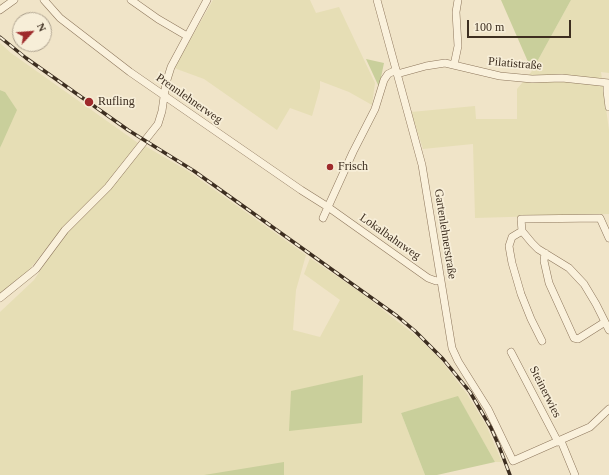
<!DOCTYPE html>
<html>
<head>
<meta charset="utf-8">
<style>
	body { margin:0 }
	#map { position:relative; width:609px; height:475px; overflow:hidden; background:#f0e4c8; font-family:Georgia,serif }
	canvas { display:block }
	.north { position:absolute; left:12px; top:12px; width:40px; height:40px; box-sizing:border-box; background:#f7eed8; border:1px solid #ada18e; border-radius:50%; rotate:64deg; font-size:11px; font-weight:700; line-height:16px; text-align:center; color:#3d2e20 }
	.north::after { content:''; display:block; margin:auto; width:14px; height:18px; background:#9e2a2b; clip-path:polygon(50% 0,100% 100%,50% 72%,0 100%) }
	.scale { position:absolute; left:467px; top:20px; width:104px; height:18px; box-sizing:border-box; border:2px solid #3d2e20; border-top:0; padding-left:5px; font-size:12px; line-height:14px; white-space:nowrap; color:#3d2e20; -webkit-text-stroke:3px #f7eed8; paint-order:stroke }
</style>
</head>
<body>
<div id="map">
<canvas width="609" height="475"></canvas>
<div class="north">N</div>
<div class="scale">100 m</div>
</div>
<script>
const c = document.querySelector('canvas').getContext('2d');
c.lineJoin = 'round';
function fillPath(path, color) { c.fillStyle = color; c.fill(path, 'evenodd'); }
const toPath = rows => new Path2D(rows.map(r => 'M' + r).join(''));
function trace(path, color, width, dash) { c.strokeStyle = color; c.lineWidth = width; c.lineCap = dash ? 'butt' : 'round'; c.setLineDash(dash || []); c.stroke(path); }
function label(font, color, halo, rows, align = 'center') {
  c.font = font + ' Georgia,serif'; c.lineWidth = 3.5; c.setLineDash([]); c.textBaseline = 'middle'; c.strokeStyle = halo; c.fillStyle = color; for (const [text, x, y, turn = 0] of rows) {
    c.save(); c.translate(x, y); c.rotate((+turn || 0) * Math.PI / 180); c.textAlign = isNaN(turn) ? turn : align; if (halo) c.strokeText(text, 0, 0); c.fillText(text, 0, 0); c.restore();
  }
}
fillPath(toPath([
	[213,0,310,0,316,13,339,7,375,83,372,105,349,92,320,81,320,88,312,116,290,108,277,130,204,79,174,68],
	[571,0,609,0,609,73,601,72,609,130,609,214,475,218,473,144,423,149,411,112,475,106,476,119,517,119,517,89,532,71],
	[0,43,11,53,138,143,98,194,58,234,24,276,0,293,0,148,1,146,5,92,0,90],
	[145,146,188,171,306,255,296,290,293,330,320,337,340,300,304,274,310,258,364,295,416,336,440,359,467,394,486,425,502,462,495,462,458,397,401,413,425,475,0,475,0,312,34,280,66,232,113,186]
]), '#e6deb5');
fillPath(toPath([
	[501,0,571,0,532,71],
	[366,59,384,63,379,87],
	[0,90,5,92,17,110,0,148],
	[363,375,362,423,289,431,291,391],
	[458,396,495,462,437,475,425,475,401,413],
	[284,462,284,475,204,475]
]), '#c9cf9b');
const minor = toPath([
	[44,0,60,18,130,72,301,190,328,207,428,278,436,281,440,280],
	[131,0,158,19,187,36],
	[377,0,422,165,452,348,458,361,488,409,513,461,590,427,609,409],
	[0,10,14,0],
	[454,65,458,46,456,12,458,0],
	[397,74,426,66,445,63,500,76,532,79,562,78,609,83],
	[607,83,607,91,609,107],
	[323,218,353,152,375,109,384,80,388,74,396,70],
	[522,231,512,237,509,246,510,252,512,263,521,294,531,319,542,341],
	[609,238,600,218,521,219,522,231,532,243,538,249,569,268,584,284,596,304,609,330],
	[545,253,544,261,549,283,574,338,578,339,605,322],
	[0,298,36,269,65,230,108,187,158,124,162,111,166,83,171,67,207,0],
	[511,352,558,442],
	[561,441,575,475]
]);
trace(minor, '#8d765c', 8);
trace(minor, '#faf1dc', 7);
const rail = toPath([
	[0,37,26,58,128,130,194,171,397,316,415,331,443,359,470,392,491,428,499,446,510,475]
]);
trace(rail, '#3d2e20', 3.5);
trace(rail, '#f7eed8', 2, [6]);
for (const [x, y, r, color] of [
	[89,102,5,"#9e2a2b"],
	[330,167,4,"#9e2a2b"]
]) { const dot = new Path2D(); dot.arc(x, y, r, 0, 2 * Math.PI); c.fillStyle = color; c.fill(dot); trace(dot, '#f7eed8', 1.5); }
label('12px', '#3d2e20', '#f7eed8', [
	["Pilatistraße",515,64,5],
	["Prennlehnerweg",189,99,35],
	["Gartenlehnerstraße",445,234,81],
	["Lokalbahnweg",390,237,35],
	["Steinerwies",545,392,63]
]);
label('12px', '#3d2e20', '#f7eed8', [
	["Rufling",98,102],
	["Frisch",338,167]
], 'left');
</script>
</body>
</html>
